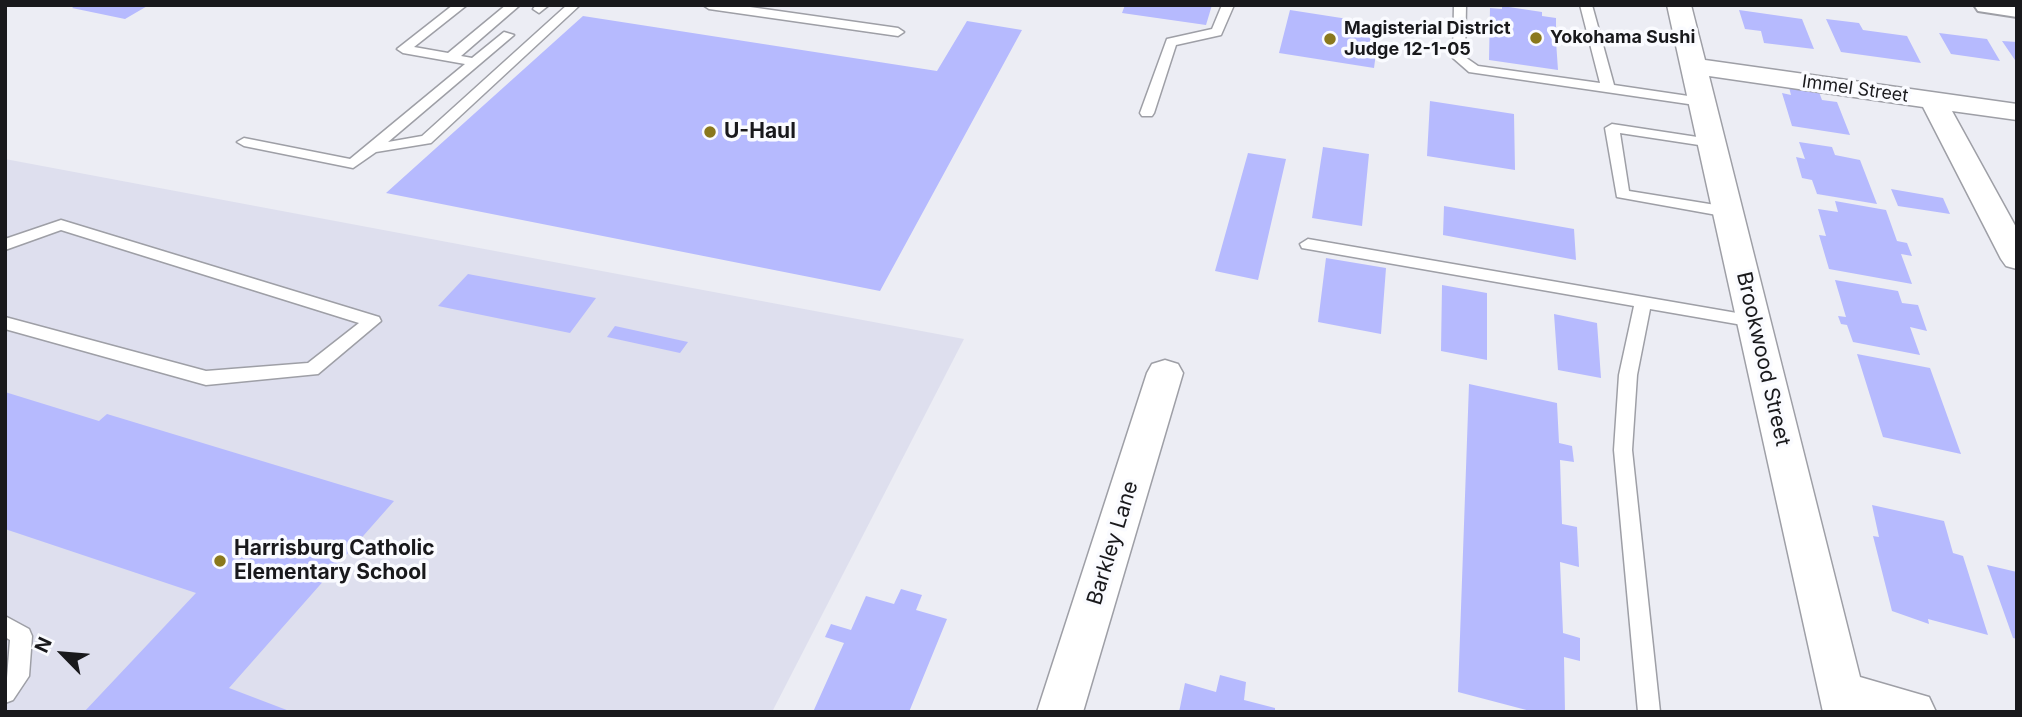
<!DOCTYPE html>
<html>
<head>
<meta charset="utf-8">
<style>
	body { margin:0 }
	#map { position:relative; width:2022px; height:717px; overflow:hidden; background:#ecedf4; font-family:Inter,sans-serif }
	canvas { display:block }
	.frame { position:absolute; inset:0; border:7px solid #19191c; pointer-events:none }
	.north { position:absolute; left:28px; top:619px; width:70px; height:70px; -webkit-text-stroke:5px #fafbff; paint-order:stroke; rotate:295deg; font-size:19px; font-weight:700; line-height:28px; text-align:center; color:#19191c }
	.north::after { content:''; display:block; margin:auto; width:24px; height:32px; background:#19191c; clip-path:polygon(50% 0,100% 100%,50% 72%,0 100%) }
</style>
</head>
<body>
<div id="map">
<canvas width="2022" height="717"></canvas>
<div class="frame"></div>
<div class="north">N</div>
</div>
<script>
const c = document.querySelector('canvas').getContext('2d');
c.lineJoin = 'round';
function fillPath(path, color) { c.fillStyle = color; c.fill(path, 'evenodd'); }
const toPath = rows => new Path2D(rows.map(r => 'M' + r).join(''));
function trace(path, color, width, dash) { c.strokeStyle = color; c.lineWidth = width; c.lineCap = dash ? 'butt' : 'round'; c.setLineDash(dash || []); c.stroke(path); }
function label(font, color, halo, rows, align = 'center') {
  c.font = font + ' Inter,sans-serif'; c.lineWidth = 7; c.setLineDash([]); c.textBaseline = 'middle'; c.strokeStyle = halo; c.fillStyle = color; for (const [text, x, y, turn = 0] of rows) {
    c.save(); c.translate(x, y); c.rotate((+turn || 0) * Math.PI / 180); c.textAlign = isNaN(turn) ? turn : align; if (halo) c.strokeText(text, 0, 0); c.fillText(text, 0, 0); c.restore();
  }
}
fillPath(toPath([
	[5,159,964,339,772,712,5,712]
]), '#dedfee');
fillPath(toPath([
	[76,5,149,5,125,19,72,8],
	[1125,5,1212,5,1206,25,1122,13],
	[1502,6,1542,12,1542,16,1556,18,1556,32,1582,36,1583,45,1556,41,1558,70,1489,60,1490,8,1502,9],
	[1290,10,1380,24,1374,68,1279,53],
	[1739,10,1802,19,1814,49,1764,43,1761,31,1745,29],
	[583,16,937,71,967,21,1022,30,880,291,386,193],
	[1826,19,1859,23,1863,30,1907,36,1921,63,1841,52],
	[1939,33,1987,39,2000,61,1951,54],
	[2002,41,2017,42,2017,63],
	[1789,87,1819,92,1822,100,1837,102,1850,135,1792,126,1782,93,1791,95],
	[1430,101,1514,114,1515,170,1427,156],
	[1799,142,1832,147,1835,155,1860,160,1877,204,1817,194,1812,180,1802,178,1796,157,1805,159],
	[1323,147,1369,154,1362,226,1312,218],
	[1248,153,1286,159,1258,280,1215,271],
	[1891,189,1943,198,1950,214,1898,206],
	[1835,201,1886,210,1897,241,1907,243,1912,256,1901,254,1912,284,1829,269,1819,235,1826,236,1818,209,1838,212],
	[1444,206,1574,229,1576,260,1443,235],
	[1326,258,1386,268,1381,334,1318,322],
	[468,274,596,298,570,333,438,306],
	[1835,280,1898,291,1902,303,1918,305,1927,331,1910,327,1920,355,1853,342,1847,325,1841,324,1838,316,1846,317],
	[1442,285,1487,293,1487,360,1441,351],
	[1554,314,1597,323,1601,378,1558,370],
	[615,326,688,342,680,353,607,337],
	[1857,354,1930,368,1961,454,1883,437],
	[1469,384,1557,403,1559,443,1572,446,1574,462,1560,460,1562,524,1577,527,1579,567,1560,562,1563,633,1580,638,1580,661,1564,657,1565,712,1534,712,1458,692],
	[5,392,99,421,107,414,394,501,229,688,292,712,84,712,196,593,5,529],
	[1872,505,1944,521,1953,553,1963,556,1988,635,1928,619,1929,624,1892,611,1873,536,1879,537],
	[1987,565,2017,572,2017,639,2013,638],
	[901,589,922,595,916,610,947,619,909,712,813,712,844,643,825,637,831,624,851,630,866,596,894,604],
	[1220,675,1246,682,1244,700,1275,708,1275,712,1179,712,1185,683,1216,692]
]), '#b6bafe');
const lane = toPath([
	[453,5,467,5,414,47,448,53,506,5,520,5,461,56,472,58,504,32,514,35,388,142,422,136,567,5,580,5,431,143,376,152,353,168,244,146,237,142,244,138,350,159,465,64,403,53,397,49,453,5],
	[536,5,549,5,539,13,533,9,536,5],
	[703,5,736,5,898,28,904,32,898,36,709,9,703,5],
	[1222,5,1234,5,1221,35,1176,45,1154,113,1152,116,1142,116,1140,113,1167,39,1212,29,1222,5],
	[1454,5,1466,5,1465,57,1478,66,1600,83,1580,5,1592,5,1614,85,1702,98,1709,102,1702,106,1469,72,1453,58,1454,5],
	[1612,124,1717,140,1719,143,1712,147,1620,133,1629,191,1728,207,1733,209,1736,212,1733,215,1728,217,1617,197,1605,128,1612,124],
	[61,220,379,317,381,321,318,374,206,385,5,329,5,317,206,371,308,363,359,323,61,230,5,250,5,239,61,220],
	[1308,239,1760,317,1762,321,1760,325,1754,327,1650,309,1637,375,1632,450,1660,712,1638,712,1614,450,1619,375,1634,306,1302,248,1300,244,1308,239],
	[5,616,29,629,32,636,29,676,13,700,5,703,10,640,5,637,5,616]
]);
const street = toPath([
	[1667,5,1691,5,1705,60,2017,104,2017,120,1952,111,2017,229,2017,269,2006,266,2001,259,1923,107,1709,76,1860,677,1929,697,1936,712,1823,712,1667,5],
	[1165,360,1178,364,1183,373,1083,712,1037,712,1147,373,1152,364,1165,360]
]);
const secondary = toPath([
	[1974,5,2017,5,2017,17,1978,11,1974,5]
]);
trace(lane, '#9e9fa6', 3);
trace(street, '#9e9fa6', 3);
trace(secondary, '#9e9fa6', 4);
fillPath(lane, '#fff');
fillPath(street, '#fff');
fillPath(secondary, '#fff');
for (const [x, y, r, color] of [
	[1536,38,7,"#8a781d"],
	[1330,39,7,"#8a781d"],
	[710,132,7,"#8a781d"],
	[220,561,7,"#8a781d"]
]) { const dot = new Path2D(); dot.arc(x, y, r, 0, 2 * Math.PI); c.fillStyle = color; c.fill(dot); trace(dot, '#fafbff', 2.5); }
label('bold 18px', '#19191c', '#fafbff', [
	["Magisterial District",1344,29],
	["Judge 12-1-05",1344,50],
	["Yokohama Sushi",1550,38]
], 'left');
label('18px', '#19191c', '#fafbff', [
	["Immel Street",1855,89,8]
]);
label('bold 21px', '#19191c', '#fafbff', [
	["U-Haul",724,132],
	["Harrisburg Catholic",234,549],
	["Elementary School",234,573]
], 'left');
label('21px', '#19191c', '#fafbff', [
	["Brookwood Street",1763,359,77],
	["Barkley Lane",1113,543,-73]
]);
</script>
</body>
</html>
